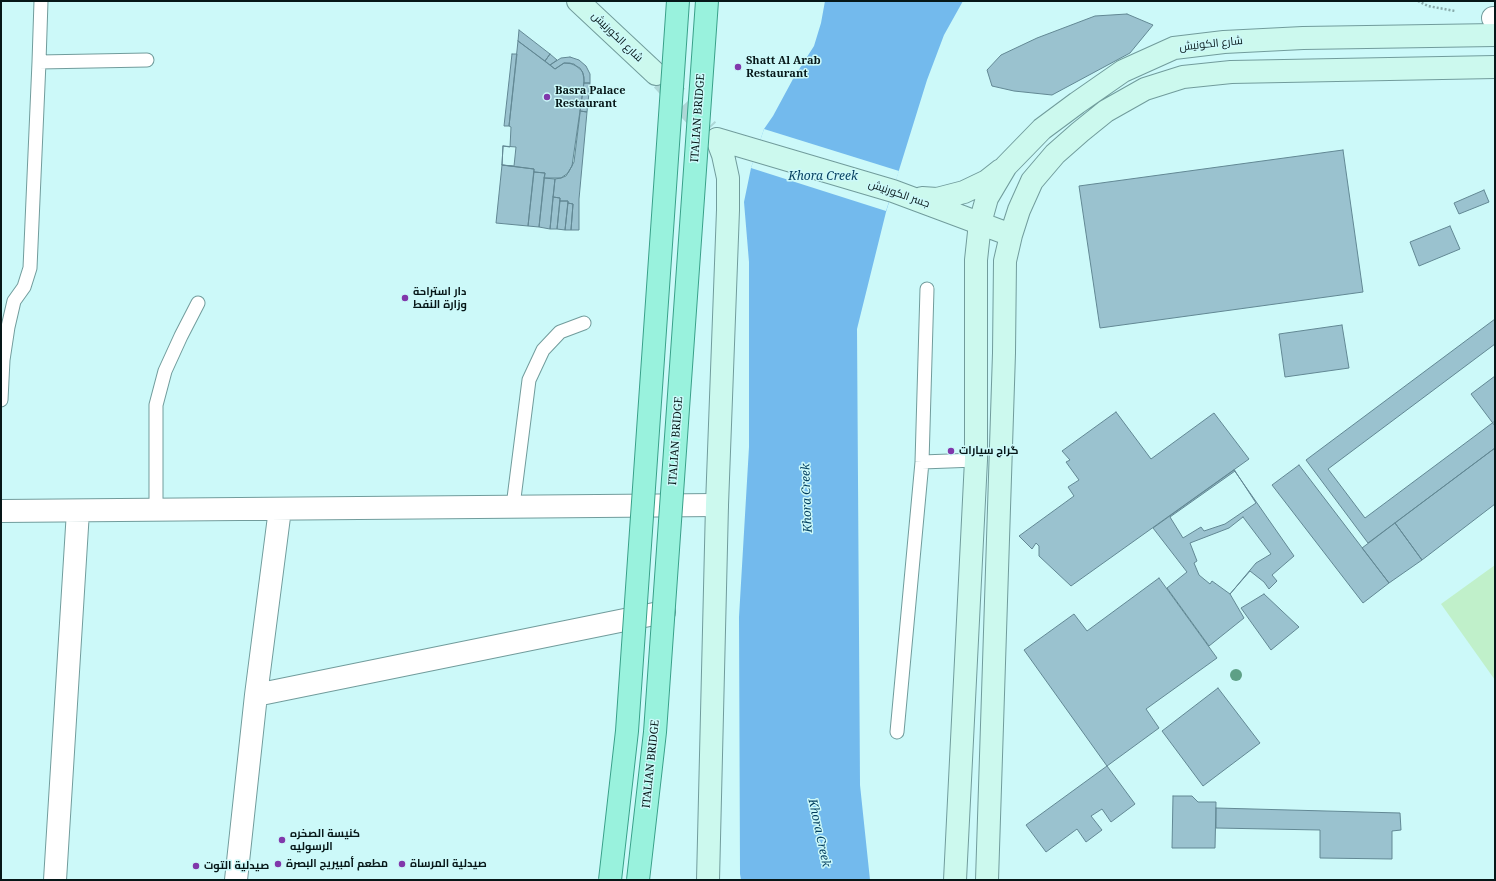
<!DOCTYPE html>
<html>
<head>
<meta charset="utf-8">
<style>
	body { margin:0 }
	#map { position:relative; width:1496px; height:881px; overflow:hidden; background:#ccf9f9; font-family:"Noto Serif",serif }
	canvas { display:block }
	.frame { position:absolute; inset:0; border:2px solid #061718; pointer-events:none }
</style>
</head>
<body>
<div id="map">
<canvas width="1496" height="881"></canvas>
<div class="frame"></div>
</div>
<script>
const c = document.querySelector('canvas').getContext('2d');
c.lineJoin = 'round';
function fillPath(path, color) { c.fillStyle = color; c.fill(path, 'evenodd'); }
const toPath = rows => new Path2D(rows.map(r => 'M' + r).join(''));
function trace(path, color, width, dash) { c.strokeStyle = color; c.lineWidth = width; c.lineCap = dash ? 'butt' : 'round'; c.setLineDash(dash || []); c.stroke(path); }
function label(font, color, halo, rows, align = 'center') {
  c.font = font + ' "Noto Serif",Cairo,serif'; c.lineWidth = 3; c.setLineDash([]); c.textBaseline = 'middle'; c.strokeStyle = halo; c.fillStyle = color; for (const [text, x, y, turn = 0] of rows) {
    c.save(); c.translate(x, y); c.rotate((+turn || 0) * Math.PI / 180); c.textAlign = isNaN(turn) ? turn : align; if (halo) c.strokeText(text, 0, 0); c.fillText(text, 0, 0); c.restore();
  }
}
fillPath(toPath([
	[1495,565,1495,680,1441,604]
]), '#c0f0ca');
fillPath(toPath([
	[825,1,963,1,944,35,927,80,886,212,857,329,860,785,870,880,741,880,740,874,739,617,749,447,749,262,744,202,751,168,764,129,773,116,793,79,814,46,821,23]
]), '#73baed');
fillPath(toPath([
	[764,129,899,171,886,211,751,168]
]), '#ccf9f9');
const building = toPath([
	[1127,14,1153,25,1130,53,1052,95,1014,91,992,86,987,70,1001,55,1037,38,1095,16,1127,14],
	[519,30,550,54,545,61,518,41,519,30],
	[518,41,555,69,564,63,570,63,580,68,583,73,584,81,574,162,568,173,561,178,544,178,545,173,534,172,534,169,502,165,503,146,510,147,511,127,509,126,518,41],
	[512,54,517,54,509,126,504,126,512,54],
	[550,54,557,60,550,65,545,61,550,54],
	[570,57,579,60,586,66,590,74,590,83,584,83,584,77,582,71,574,64,564,63,555,69,550,65,561,58,570,57],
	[584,83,590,83,587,112,580,111,584,83],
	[580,111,587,112,579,199,579,230,571,230,573,204,568,203,568,201,560,201,560,198,553,197,555,179,561,178,566,176,572,166,580,111],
	[503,146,516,147,514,166,502,165,503,146],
	[1343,150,1363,292,1100,328,1079,186,1343,150],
	[502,165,534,169,528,226,496,223,502,165],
	[534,172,545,173,539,227,528,226,534,172],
	[544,178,555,179,550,229,539,227,544,178],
	[1484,190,1489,202,1459,214,1454,203,1484,190],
	[553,197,560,198,557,229,550,229,553,197],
	[560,201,568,201,565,230,557,229,560,201],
	[568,203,573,204,571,230,565,230,568,203],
	[1450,226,1460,249,1419,266,1410,242,1450,226],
	[1495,319,1495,448,1368,543,1306,460,1495,319],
	[1342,325,1349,368,1285,377,1279,334,1342,325],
	[1495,344,1495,421,1365,518,1328,469,1495,344],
	[1495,376,1495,426,1471,394,1495,376],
	[1116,412,1151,459,1214,413,1249,459,1071,586,1039,556,1039,546,1036,543,1032,549,1019,536,1074,496,1068,487,1079,480,1066,462,1070,460,1062,451,1116,412],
	[1495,448,1495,504,1422,560,1395,523,1495,448],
	[1299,465,1389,583,1363,603,1272,485,1299,465],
	[1234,470,1294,556,1272,575,1277,581,1269,589,1264,582,1250,571,1230,594,1244,618,1209,646,1167,588,1187,572,1153,528,1234,470],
	[1235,471,1256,503,1225,524,1204,531,1201,527,1183,538,1170,517,1235,471],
	[1243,517,1271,554,1256,563,1230,594,1212,581,1210,584,1199,575,1194,563,1197,561,1190,543,1229,528,1243,517],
	[1395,523,1422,560,1389,583,1362,548,1395,523],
	[1159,578,1217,658,1146,709,1159,728,1107,766,1024,650,1074,614,1087,631,1159,578],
	[1264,594,1299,627,1271,650,1241,608,1264,594],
	[1218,688,1260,743,1203,786,1162,731,1218,688],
	[1107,766,1135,804,1111,822,1102,809,1091,816,1102,830,1086,842,1077,829,1046,852,1026,825,1107,766],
	[1173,796,1192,796,1198,802,1216,802,1215,848,1172,848,1173,796],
	[1216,808,1400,813,1401,830,1392,831,1392,859,1320,858,1320,830,1216,828,1216,808]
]);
fillPath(building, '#9ac2cf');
trace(building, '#628894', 1);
trace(toPath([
	[662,80,708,130]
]), '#aed7d7', 22, [22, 11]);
const lane = toPath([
	[39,62,147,60],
	[1,400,3,360,8,327,14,301,24,287,30,268,39,62,41,1],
	[922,462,976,460],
	[513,506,529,380,543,350,560,332,584,323],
	[156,510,156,405,165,371,181,336,198,303],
	[897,732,922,462,927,289]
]);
const street = toPath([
	[1493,18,1495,18],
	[1,511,717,505],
	[256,695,664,612],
	[55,880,78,511],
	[236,880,256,695,280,509]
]);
const secondary = toPath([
	[578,1,656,74],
	[717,139,893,191,1011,235],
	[922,198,937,199,964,192,987,181,1001,170],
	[708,880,717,505,728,210,728,178,723,155,717,139],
	[955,880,976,460,976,260,980,223,987,198,1006,166,1042,129,1077,103,1123,71,1174,48,1224,42,1303,38,1495,35],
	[987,880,1004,353,1005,261,1011,235,1019,210,1032,181,1055,154,1080,132,1106,111,1145,89,1183,77,1231,72,1495,67]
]);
trace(lane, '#719c9c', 15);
trace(street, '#719c9c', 24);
trace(secondary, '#719c9c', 24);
trace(toPath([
	[1418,1,1428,6,1455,11]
]), '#87aaaa', 2.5, [2, 2]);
trace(lane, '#fff', 13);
trace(street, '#fff', 22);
trace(secondary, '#ccf9ee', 22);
const primaryBridge = toPath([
	[610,880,627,731,678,1],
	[638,880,655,732,707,1]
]);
trace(primaryBridge, '#39a089', 24, []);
trace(primaryBridge, '#99f2dd', 22);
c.fillStyle = '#5ea086';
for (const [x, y] of [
	[1236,675]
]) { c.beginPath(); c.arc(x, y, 6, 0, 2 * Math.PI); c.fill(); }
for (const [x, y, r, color] of [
	[738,67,4,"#8038ab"],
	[547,97,4,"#8038ab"],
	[405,298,4,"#8038ab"],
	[951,451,4,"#8038ab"],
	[282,840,4,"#8038ab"],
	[278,864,4,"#8038ab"],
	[402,864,4,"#8038ab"],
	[196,866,4,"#8038ab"]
]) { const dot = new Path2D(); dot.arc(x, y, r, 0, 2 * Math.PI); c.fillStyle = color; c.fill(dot); trace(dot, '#ccf9f9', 1.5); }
label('11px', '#061718', '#ccf9f9', [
	["شارع الكورنيش",617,37,44],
	["شارع الكونيش",1211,44,-6],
	["ITALIAN BRIDGE",698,118,-86],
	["جسر الكورنيش",899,194,19],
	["ITALIAN BRIDGE",676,441,-86],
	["ITALIAN BRIDGE",651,764,-84]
]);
label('bold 11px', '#061718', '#ccf9f9', [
	["Shatt Al Arab",746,61],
	["Restaurant",746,74],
	["Basra Palace",555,91],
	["Restaurant",555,104],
	["دار استراحة",413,292],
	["وزارة النفط",413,305],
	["گراج سيارات",959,451],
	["كنيسة الصخره",290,834],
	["الرسوليه",290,847],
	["مطعم أمبيريج البصرة",286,864],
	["صيدلية المرساة",410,864],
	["صيدلية التوت",204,866]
], 'left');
label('italic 12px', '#023d5e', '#ccf9f9', [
	["Khora Creek",823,177],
	["Khora Creek",807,498,-92],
	["Khora Creek",819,833,78]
]);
</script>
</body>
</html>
